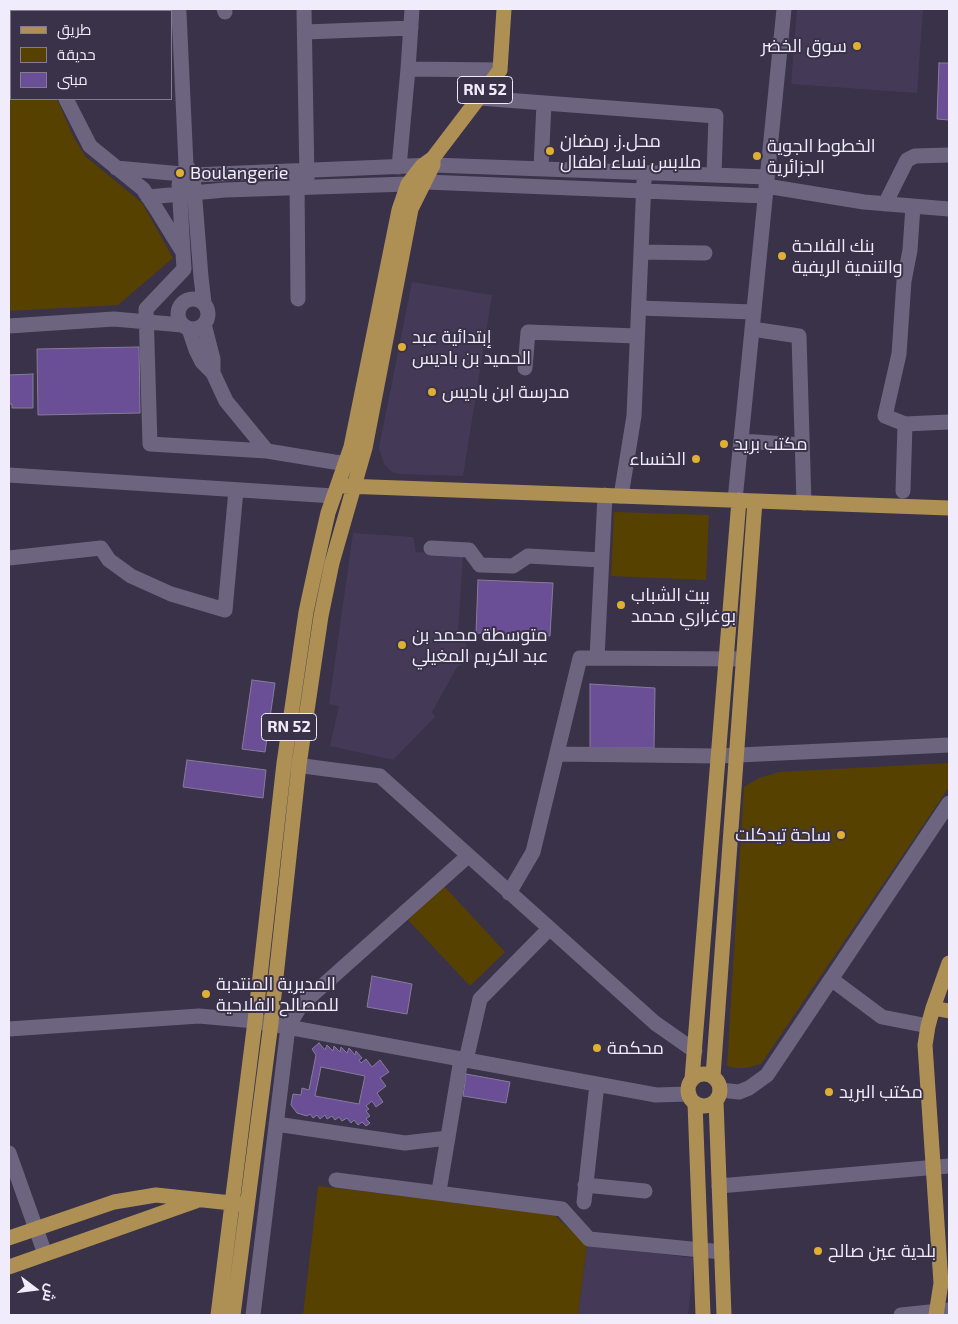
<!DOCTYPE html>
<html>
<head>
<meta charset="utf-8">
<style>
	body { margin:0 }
	#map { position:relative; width:958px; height:1324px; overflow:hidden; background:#393249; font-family:"Exo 2",Cairo,sans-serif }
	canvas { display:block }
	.frame { position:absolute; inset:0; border:10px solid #f1ecfb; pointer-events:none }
	.legend { position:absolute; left:10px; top:10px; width:162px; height:90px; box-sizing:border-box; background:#393249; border:1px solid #837c90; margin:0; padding:6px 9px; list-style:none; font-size:15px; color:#f1ecfb }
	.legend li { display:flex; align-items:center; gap:10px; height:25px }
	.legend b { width:25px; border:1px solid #837c90 }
	.north { position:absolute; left:10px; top:1264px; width:50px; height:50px; -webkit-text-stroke:4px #393249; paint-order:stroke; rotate:105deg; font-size:14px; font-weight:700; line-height:20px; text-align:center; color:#f1ecfb }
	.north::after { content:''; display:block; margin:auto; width:18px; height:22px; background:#f1ecfb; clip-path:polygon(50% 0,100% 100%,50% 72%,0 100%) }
</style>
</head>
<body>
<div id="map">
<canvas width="958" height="1324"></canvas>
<div class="frame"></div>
<ul class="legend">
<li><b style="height:6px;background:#ae9054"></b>طريق</li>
<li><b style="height:14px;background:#574100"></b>حديقة</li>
<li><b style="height:14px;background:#6a4f96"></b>مبنى</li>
</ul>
<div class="north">ش</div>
</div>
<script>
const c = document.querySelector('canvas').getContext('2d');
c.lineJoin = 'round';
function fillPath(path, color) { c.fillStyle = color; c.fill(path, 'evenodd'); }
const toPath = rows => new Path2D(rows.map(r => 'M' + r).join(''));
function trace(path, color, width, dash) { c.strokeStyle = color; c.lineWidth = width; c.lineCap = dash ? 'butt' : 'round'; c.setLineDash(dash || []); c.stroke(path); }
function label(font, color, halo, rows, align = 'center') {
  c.font = font + ' "Exo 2",Cairo,sans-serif'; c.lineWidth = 4; c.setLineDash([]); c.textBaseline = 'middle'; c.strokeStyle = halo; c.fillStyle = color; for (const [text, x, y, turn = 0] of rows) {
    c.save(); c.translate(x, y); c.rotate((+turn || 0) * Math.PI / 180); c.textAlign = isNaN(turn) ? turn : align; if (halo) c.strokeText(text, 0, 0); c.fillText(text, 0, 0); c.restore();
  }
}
fillPath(toPath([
	[797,9,923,9,917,93,791,84],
	[412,282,492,295,463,476,399,474,392,472,384,464,379,448],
	[353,533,413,537,416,552,463,555,458,632,474,658,457,667,432,712,435,717,393,760,330,746,339,706,329,704],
	[587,1245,694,1258,688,1315,578,1315]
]), '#443a57');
fillPath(toPath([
	[9,64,11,66,11,99,55,99,58,101,73,136,85,156,142,203,173,258,118,305,9,311],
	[614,512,709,515,706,580,611,576],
	[948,763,949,787,761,1064,746,1068,735,1068,727,1066,744,787,759,778,779,772],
	[444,886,505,952,470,986,408,920],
	[318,1186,553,1214,587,1245,578,1315,303,1315]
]), '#574100');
const building = toPath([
	[939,63,949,63,949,120,937,119,939,63],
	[139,347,140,413,38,415,37,349,139,347],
	[33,374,33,408,12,408,12,404,9,404,9,375,33,374],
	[478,580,553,583,550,636,476,633,478,580],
	[252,680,275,683,265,752,242,749,252,680],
	[590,684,655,688,654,748,590,748,590,684],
	[187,760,266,770,263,798,183,787,187,760],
	[372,976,412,984,407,1014,367,1007,372,976],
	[319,1043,325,1050,327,1045,333,1051,334,1046,340,1052,341,1047,347,1053,349,1048,355,1055,356,1051,362,1058,359,1060,361,1063,366,1059,372,1067,380,1060,389,1072,380,1078,386,1086,377,1093,383,1102,376,1107,372,1101,366,1106,369,1109,366,1111,370,1116,366,1119,370,1123,366,1126,362,1122,358,1125,354,1120,351,1123,347,1118,342,1121,339,1117,335,1120,332,1116,327,1119,325,1115,320,1119,317,1115,313,1118,310,1114,307,1116,297,1113,291,1105,293,1094,301,1095,302,1088,309,1090,316,1055,312,1049,319,1043],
	[321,1067,365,1076,359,1104,315,1096,321,1067],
	[466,1074,510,1082,506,1103,463,1096,466,1074]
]);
fillPath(building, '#6a4f96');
trace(building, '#857d98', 1);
trace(toPath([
	[52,9,52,11],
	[177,9,179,12,186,165,193,175,201,277,204,303],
	[224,9,225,12],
	[304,9,307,180],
	[89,11,89,9],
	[305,32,411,28],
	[9,54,11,56],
	[408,69,500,70],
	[479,98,716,116,714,175],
	[66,99,90,146,143,189,157,210,181,249],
	[399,167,408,69,412,9],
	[116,168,193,175,433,165,767,177],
	[541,168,544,103],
	[297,178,298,299],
	[179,184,184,269,146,309,150,444,267,451],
	[766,186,864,202,949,209],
	[148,197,225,190,408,184,426,182,765,196],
	[885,204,907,160,915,156,949,155],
	[913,206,910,250,904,281,899,354,885,416,905,424,949,422],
	[641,252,705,253],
	'178 314a15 15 0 1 1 30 0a15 15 0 1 1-30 0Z',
	[639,308,754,312],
	[204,324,213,359,213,373],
	[9,326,114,319,182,325],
	[189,329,196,350,202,362,213,373,226,401,267,451,334,462,356,464],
	[752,329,799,336,804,503],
	[525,368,528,332,637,336],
	[741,441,802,445],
	[9,475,334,496],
	[903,491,905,424],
	[621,496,634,416,644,181],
	[735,500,784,9],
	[431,548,469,550,480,565,513,566,528,556,601,560],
	[9,558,101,548,109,560,131,576,171,594,225,610,236,490],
	[597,658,605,495],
	[557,754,718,756,949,745],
	[288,764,380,776,655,1023,695,1051],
	[509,893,533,852,580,658,743,659],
	[831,979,882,1017,928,1026],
	[9,1029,199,1016,255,1021,656,1095,689,1094],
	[466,1060,480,999,549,929],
	[720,1090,739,1092,749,1088,767,1075,949,803],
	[276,1124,405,1143,448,1138],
	[9,1153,45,1254],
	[336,1180,562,1209,589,1239,722,1252],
	[440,1185,461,1059],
	[585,1185,645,1191],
	[719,1186,949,1166],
	[584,1202,597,1084],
	[253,1315,288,1027,301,1005,468,856],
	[901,1315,949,1310]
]), '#6d657f', 15);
trace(toPath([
	[344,486,949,508],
	[933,1008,949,1011],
	'688 1090a16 16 0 1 1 32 0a16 16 0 1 1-32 0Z',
	[713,1076,755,501],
	[692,1079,739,500],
	[716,1101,724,1315],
	[695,1103,703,1315],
	[9,1238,114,1202,156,1195,241,1204],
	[9,1267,196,1201],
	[218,1315,255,1021,284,763,306,612,317,561,328,513,351,447,399,210,408,184,422,166,433,158,500,70,504,9],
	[233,1315,271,1023,299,765,321,616,332,563,365,448,411,209,433,165,433,158],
	[936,1315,941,1283,925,1045,928,1026,933,1008,949,963]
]), '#ae9054', 15);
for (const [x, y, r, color] of [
	[857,46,5,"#dfb034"],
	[550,151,5,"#dfb034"],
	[757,156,5,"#dfb034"],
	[180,173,5,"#dfb034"],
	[782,256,5,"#dfb034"],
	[402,347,5,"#dfb034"],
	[432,392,5,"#dfb034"],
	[724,444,5,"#dfb034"],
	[696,459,5,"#dfb034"],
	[621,605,5,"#dfb034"],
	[402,645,5,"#dfb034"],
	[841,835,5,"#dfb034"],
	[206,994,5,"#dfb034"],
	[597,1048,5,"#dfb034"],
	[829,1092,5,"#dfb034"],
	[818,1251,5,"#dfb034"]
]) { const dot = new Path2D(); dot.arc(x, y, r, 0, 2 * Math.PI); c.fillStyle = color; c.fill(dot); trace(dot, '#393249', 2); }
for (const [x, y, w] of [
	[485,90,55],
	[289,727,55]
]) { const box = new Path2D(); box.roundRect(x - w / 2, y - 13.5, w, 27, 4); c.fillStyle = '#393249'; c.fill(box); trace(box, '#f1ecfb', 1); }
label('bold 16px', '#f1ecfb', null, [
	["RN 52",485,90],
	["RN 52",289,727]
]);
label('18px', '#f1ecfb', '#393249', [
	["سوق الخضر",847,46,"right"],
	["محل.ز. رمضان",560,141],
	["ملابس نساء اطفال",560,162],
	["الخطوط الجوية",767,146],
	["الجزائرية",767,167],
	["Boulangerie",190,173],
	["بنك الفلاحة",792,246],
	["والتنمية الريفية",792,267],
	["إبتدائية عبد",412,337],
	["الحميد بن باديس",412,358],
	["مدرسة ابن باديس",442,392],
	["مكتب بريد",734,444],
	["الخنساء",686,459,"right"],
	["بيت الشباب",631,595],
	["بوغراري محمد",631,616],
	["متوسطة محمد بن",412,635],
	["عبد الكريم المغيلي",412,656],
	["ساحة تيدكلت",831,835,"right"],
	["المديرية المنتدبة",216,984],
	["للمصالح الفلاحية",216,1005],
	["محكمة",607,1048],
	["مكتب البريد",839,1092],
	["بلدية عين صالح",828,1251]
], 'left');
</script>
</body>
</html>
